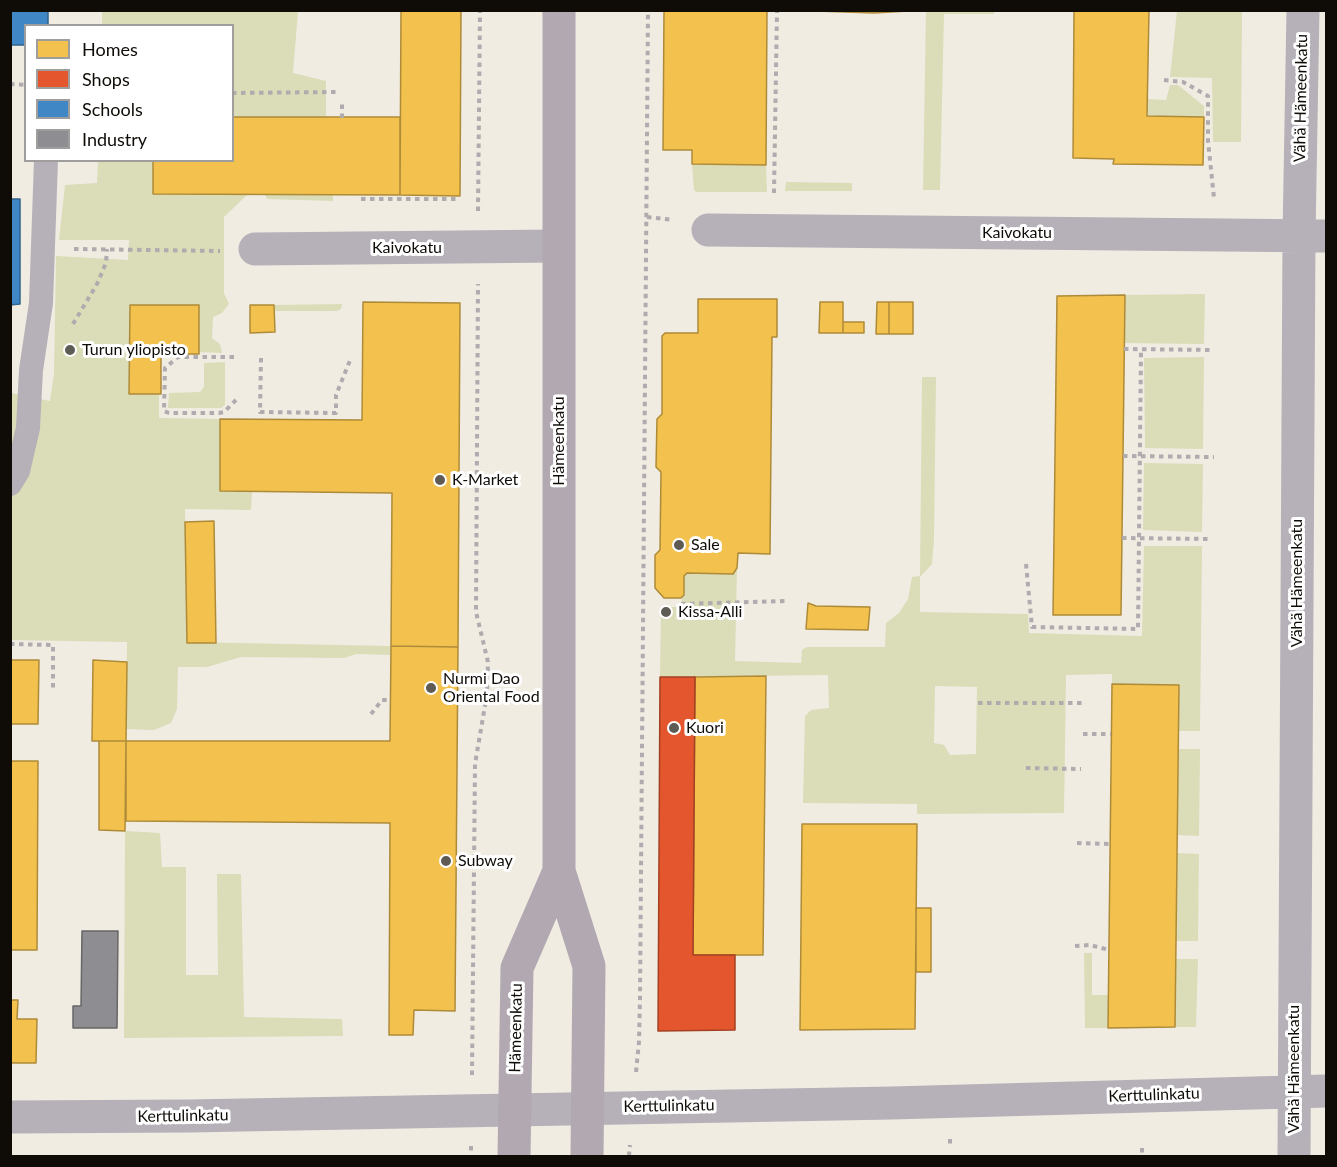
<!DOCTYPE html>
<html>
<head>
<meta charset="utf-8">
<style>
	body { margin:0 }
	#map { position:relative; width:1337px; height:1167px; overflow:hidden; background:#f0ece2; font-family:Lato,sans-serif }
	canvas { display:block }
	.frame { position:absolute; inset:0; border:12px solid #0f0c07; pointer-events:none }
	.legend { position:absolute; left:24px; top:24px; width:210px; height:138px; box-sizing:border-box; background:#fff; border:2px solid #9f9e9c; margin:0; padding:8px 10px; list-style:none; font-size:18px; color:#0f0c07 }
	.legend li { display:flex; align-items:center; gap:12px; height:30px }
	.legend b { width:30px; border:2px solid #9f9e9c }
</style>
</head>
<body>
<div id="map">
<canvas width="1337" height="1167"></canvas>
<div class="frame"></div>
<ul class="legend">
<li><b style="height:16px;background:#f2c14e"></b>Homes</li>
<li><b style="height:16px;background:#e4572e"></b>Shops</li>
<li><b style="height:16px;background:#3f88c5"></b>Schools</li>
<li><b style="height:16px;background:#8d8d92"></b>Industry</li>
</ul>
</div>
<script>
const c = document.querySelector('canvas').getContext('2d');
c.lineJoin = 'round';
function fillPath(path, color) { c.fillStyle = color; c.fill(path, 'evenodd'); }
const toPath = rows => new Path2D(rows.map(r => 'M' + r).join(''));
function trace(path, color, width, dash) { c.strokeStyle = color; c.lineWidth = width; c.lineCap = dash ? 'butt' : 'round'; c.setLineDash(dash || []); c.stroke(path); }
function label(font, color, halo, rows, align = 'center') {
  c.font = font + ' Lato,sans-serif'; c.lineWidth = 6; c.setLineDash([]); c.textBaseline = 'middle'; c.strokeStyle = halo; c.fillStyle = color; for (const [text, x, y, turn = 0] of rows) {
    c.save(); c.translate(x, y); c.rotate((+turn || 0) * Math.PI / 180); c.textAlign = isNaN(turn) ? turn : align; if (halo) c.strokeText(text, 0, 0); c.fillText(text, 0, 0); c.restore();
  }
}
fillPath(toPath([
	[102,11,298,11,293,73,326,81,326,117,233,117,232,26,102,26],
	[926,11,994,11,994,14,944,14,940,190,923,190],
	[1177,11,1242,11,1241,142,1213,142,1212,78,1170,77],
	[1170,85,1178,85,1204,106,1204,117,1147,116,1147,99,1166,100],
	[98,161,153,161,153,194,248,194,224,217,224,293,229,304,222,313,213,317,212,338,220,344,222,353,199,352,199,305,130,306,129,394,159,394,159,418,220,419,220,491,252,492,251,510,185,509,187,642,391,646,391,655,356,654,344,658,241,657,207,667,178,667,177,709,171,723,154,730,126,729,127,642,11,640,11,393,50,401,54,373,56,256,128,260,129,240,59,240,65,185,97,183],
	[692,164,766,165,767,192,696,192,694,190],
	[786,182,852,183,852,191,785,191],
	[265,194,333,195,333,201,267,199],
	[1205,294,1204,344,1124,343,1125,295],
	[342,304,341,309,337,311,275,311,274,305],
	[1204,357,1203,449,1145,448,1144,358],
	[225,362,225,405,221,408,168,408,169,393,200,392,204,387,204,363],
	[922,377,936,377,934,539,932,564,920,577,920,612,1028,614,1029,633,1142,636,1144,546,1202,546,1200,731,1178,731,1179,685,1112,684,1112,674,1066,675,1064,813,917,814,917,804,803,803,805,716,811,710,829,708,828,675,660,677,661,607,681,607,684,576,687,573,732,574,737,568,735,661,801,663,802,650,807,647,885,647,886,623,899,613,908,599,912,577,920,576],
	[935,686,977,687,976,754,950,755,944,745,934,743],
	[1144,463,1203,464,1202,532,1143,530],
	[1178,749,1200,749,1199,836,1177,835],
	[125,831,160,833,162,867,186,867,186,975,218,975,217,874,241,874,244,1017,342,1019,343,1036,124,1038],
	[1177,853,1199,854,1198,941,1176,941],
	[1084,953,1092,953,1092,995,1109,995,1108,1028,1085,1028],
	[1176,959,1198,959,1196,1027,1175,1027]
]), '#dbdcb8');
const homes = toPath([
	[401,10,461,10,460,196,400,195,401,10],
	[664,10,767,10,766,165,692,164,692,150,663,150,664,10],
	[786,10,926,10,874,13,786,10],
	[1074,10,1149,10,1147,116,1204,117,1203,165,1113,164,1114,159,1073,158,1074,10],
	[232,117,400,117,400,195,153,194,153,160,232,160,232,117],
	[1125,295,1121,615,1053,615,1057,296,1125,295],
	[698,299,777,299,777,337,772,337,770,554,738,553,737,568,733,574,687,573,684,576,684,595,681,598,664,598,655,588,655,555,660,550,661,472,656,467,657,419,662,414,662,336,665,333,698,333,698,299],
	[363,302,460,303,458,647,391,646,392,493,220,491,220,419,362,420,363,302],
	[820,302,843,302,843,333,819,333,820,302],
	[877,302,889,302,889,334,876,334,877,302],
	[889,302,913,302,913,334,889,334,889,302],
	[130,305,199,305,199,354,161,354,161,394,129,394,130,305],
	[250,305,274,305,275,332,250,333,250,305],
	[843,322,864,322,864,333,843,333,843,322],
	[214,521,216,643,187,643,185,522,214,521],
	[808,603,816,606,870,607,868,630,806,629,808,603],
	[391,646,458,647,455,1011,414,1010,413,1035,389,1035,390,823,126,821,126,741,390,741,391,646],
	[10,660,39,660,38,724,10,724,10,660],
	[93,660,127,662,126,741,92,741,93,660],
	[766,676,763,955,693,955,695,677,766,676],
	[1112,684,1179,685,1175,1027,1108,1028,1112,684],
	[99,741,126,741,125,831,99,830,99,741],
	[10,761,38,761,37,950,10,950,10,761],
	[802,824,917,824,915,1029,800,1030,802,824],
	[916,908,931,908,931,972,916,972,916,908],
	[10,1000,18,1000,17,1019,37,1019,36,1063,10,1063,10,1000]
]);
fillPath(homes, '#f2c14e');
trace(homes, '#ae8b39', 1.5);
const shops = toPath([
	[660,677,695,677,693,955,735,955,735,1030,658,1031,660,677]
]);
fillPath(shops, '#e4572e');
trace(shops, '#a44022', 1.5);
const schools = toPath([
	[10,10,48,10,48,26,26,26,26,45,10,45,10,10],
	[10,199,20,199,20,304,10,305,10,199]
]);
fillPath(schools, '#3f88c5');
trace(schools, '#31638c', 1.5);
const industry = toPath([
	[82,931,118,931,117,1028,73,1028,73,1006,81,1006,82,931]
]);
fillPath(industry, '#8d8d92');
trace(industry, '#676668', 1.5);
trace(toPath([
	[1164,80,1183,82,1208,96,1208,141,1214,198],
	[10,84,26,85],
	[232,93,337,92],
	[342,118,342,101],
	[774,193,777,10],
	[361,199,459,199],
	[478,211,480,10],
	[647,217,673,220],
	[74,249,220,251],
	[73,324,97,284,106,263,107,249],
	[1124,349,1214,350],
	[261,358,260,412,336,413,336,395,351,358],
	[236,400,224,412,219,413,169,413,164,411,165,368,178,357,236,357],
	[1123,456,1214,457],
	[1122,538,1212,539],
	[1026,564,1032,627,1138,629,1141,350],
	[681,604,786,601],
	[10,644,53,645,53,691],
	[978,703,1085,703],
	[371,714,382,700,391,700],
	[1083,734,1111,734],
	[1026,768,1081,769],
	[1077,843,1110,844],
	[1075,946,1090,945,1109,950],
	[636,1072,639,1042,640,997,648,10],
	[472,1075,475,764,487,694,488,662,476,612,478,284],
	[950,1139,950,1148],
	[471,1146,471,1156],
	[1142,1148,1142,1156],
	[629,1156,630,1145]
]), '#afabae', 4, [4.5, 4.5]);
trace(toPath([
	[10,484,18,471,28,428,31,370,41,303,46,160]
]), '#b6b0b9', 24);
trace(toPath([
	[708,230,1326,236],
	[255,249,558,246],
	[10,1117,189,1116,892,1103,1326,1091],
	[1294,1156,1299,236,1303,10]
]), '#b6b0b9', 33);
trace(toPath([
	[559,10,559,871,589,966,587,1156],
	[514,1156,517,968,559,871]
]), '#b1a8b1', 33);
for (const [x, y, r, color] of [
	[70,350,6,"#5e5a54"],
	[440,480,6,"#5e5a54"],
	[679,545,6,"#5e5a54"],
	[666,612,6,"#5e5a54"],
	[431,688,6,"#5e5a54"],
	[674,728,6,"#5e5a54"],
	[446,861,6,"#5e5a54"]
]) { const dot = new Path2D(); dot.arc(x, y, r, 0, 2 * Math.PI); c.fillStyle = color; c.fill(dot); trace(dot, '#fff', 2); }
label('16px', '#0f0c07', '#fff', [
	["Vähä Hämeenkatu",1301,98,-89],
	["Kaivokatu",1017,233],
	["Kaivokatu",407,248],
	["Hämeenkatu",559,441,-90],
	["Vähä Hämeenkatu",1297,583,-90],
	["Hämeenkatu",516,1028,-89],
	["Vähä Hämeenkatu",1294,1069,-90],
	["Kerttulinkatu",1154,1095,-2],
	["Kerttulinkatu",669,1106,-1],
	["Kerttulinkatu",183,1116,-1]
]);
label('16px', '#0f0c07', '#fff', [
	["Turun yliopisto",82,350],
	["K-Market",452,480],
	["Sale",691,545],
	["Kissa-Alli",678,612],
	["Nurmi Dao",443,679],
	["Oriental Food",443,697],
	["Kuori",686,728],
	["Subway",458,861]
], 'left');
</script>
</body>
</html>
